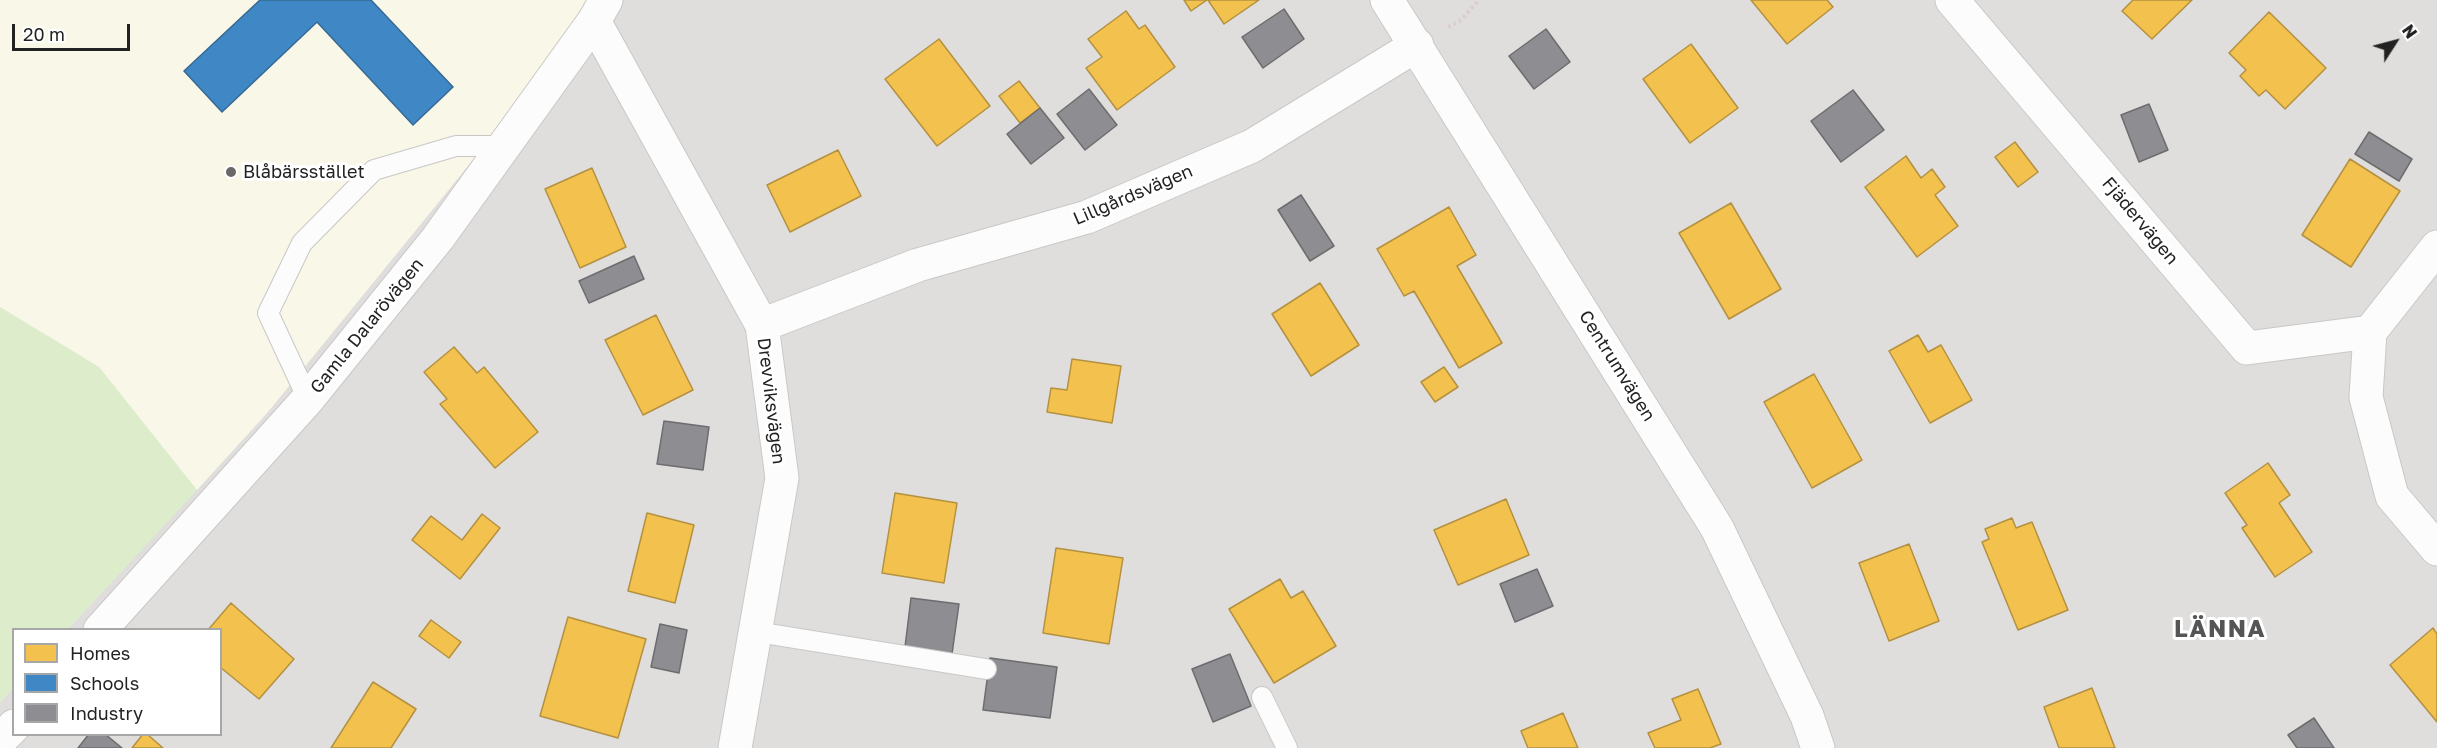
<!DOCTYPE html>
<html>
<head>
<meta charset="utf-8">
<style>
	body { margin:0 }
	#map { position:relative; width:2437px; height:748px; overflow:hidden; background:#f0eeeb; font-family:"Golos Text",sans-serif }
	canvas { display:block }
	.legend { position:absolute; left:12px; top:628px; width:210px; height:108px; box-sizing:border-box; background:#fff; border:2px solid #a7a7a7; margin:0; padding:8px 10px; list-style:none; font-size:18px; color:#222 }
	.legend li { display:flex; align-items:center; gap:12px; height:30px }
	.legend b { width:30px; border:2px solid #a7a7a7 }
	.north { position:absolute; left:2365px; top:12px; width:60px; height:60px; -webkit-text-stroke:4px #fff; paint-order:stroke; rotate:54deg; font-size:16px; font-weight:700; line-height:24px; text-align:center; color:#222 }
	.north::after { content:''; display:block; margin:auto; width:21px; height:27px; background:#222; clip-path:polygon(50% 0,100% 100%,50% 72%,0 100%) }
	.scale { position:absolute; left:12px; top:24px; width:118px; height:27px; box-sizing:border-box; border:3px solid #222; border-top:0; padding-left:8px; font-size:18px; line-height:21px; white-space:nowrap; color:#222; -webkit-text-stroke:4px #fff; paint-order:stroke }
</style>
</head>
<body>
<div id="map">
<canvas width="2437" height="748"></canvas>
<ul class="legend">
<li><b style="height:16px;background:#f2c14e"></b>Homes</li>
<li><b style="height:16px;background:#3f88c5"></b>Schools</li>
<li><b style="height:16px;background:#8d8d92"></b>Industry</li>
</ul>
<div class="north">N</div>
<div class="scale">20 m</div>
</div>
<script>
const c = document.querySelector('canvas').getContext('2d');
c.lineJoin = 'round';
function fillPath(path, color) { c.fillStyle = color; c.fill(path, 'evenodd'); }
const toPath = rows => new Path2D(rows.map(r => 'M' + r).join(''));
function trace(path, color, width, dash) { c.strokeStyle = color; c.lineWidth = width; c.lineCap = dash ? 'butt' : 'round'; c.setLineDash(dash || []); c.stroke(path); }
function label(font, color, halo, rows, align = 'center') {
  c.font = font + ' "Golos Text",sans-serif'; c.lineWidth = 6; c.setLineDash([]); c.textBaseline = 'middle'; c.strokeStyle = halo; c.fillStyle = color; for (const [text, x, y, turn = 0] of rows) {
    c.save(); c.translate(x, y); c.rotate((+turn || 0) * Math.PI / 180); c.textAlign = isNaN(turn) ? turn : align; if (halo) c.strokeText(text, 0, 0); c.fillText(text, 0, 0); c.restore();
  }
}
fillPath(toPath([
	[594,0,2437,0,2437,748,0,748,0,703,13,688,14,734,220,734,220,630,68,629,267,413,572,38]
]), '#dfdedc');
fillPath(toPath([
	[0,0,594,0,572,38,267,413,197,490,99,367,0,307]
]), '#f8f7e8');
fillPath(toPath([
	[0,307,99,367,197,490,68,629,14,630,13,688,0,703]
]), '#ddeccb');
const homes = toPath([
	[1184,0,1207,0,1191,11,1184,0],
	[1208,0,1259,0,1224,24,1208,0],
	[1751,0,1827,0,1833,7,1787,44,1751,0],
	[2133,0,2192,0,2152,39,2122,11,2133,0],
	[1126,11,1139,29,1145,25,1175,67,1117,110,1086,68,1102,57,1088,39,1126,11],
	[2269,12,2326,68,2285,109,2266,90,2259,96,2240,76,2246,70,2229,53,2269,12],
	[939,39,990,106,937,146,885,79,939,39],
	[1691,44,1738,108,1690,143,1643,79,1691,44],
	[1019,81,1040,108,1020,123,999,96,1019,81],
	[2015,142,2038,172,2018,187,1995,157,2015,142],
	[838,150,861,196,790,232,767,185,838,150],
	[1906,156,1921,178,1932,169,1945,187,1935,195,1958,226,1917,257,1865,187,1906,156],
	[2350,159,2400,191,2351,267,2302,235,2350,159],
	[592,168,626,247,580,268,545,189,592,168],
	[1731,203,1781,289,1729,319,1679,233,1731,203],
	[1449,207,1476,255,1457,266,1502,343,1459,368,1414,291,1404,296,1377,249,1449,207],
	[1320,283,1359,345,1311,376,1272,314,1320,283],
	[656,315,693,390,643,415,605,340,656,315],
	[1918,335,1928,352,1941,345,1972,400,1930,423,1889,351,1918,335],
	[454,347,477,373,484,367,538,432,495,468,440,404,447,399,424,372,454,347],
	[1072,359,1121,366,1112,423,1047,412,1051,388,1067,390,1072,359],
	[1444,367,1458,387,1435,402,1421,382,1444,367],
	[1814,374,1862,460,1812,488,1764,402,1814,374],
	[2268,463,2290,495,2279,503,2312,552,2275,577,2242,528,2247,525,2225,493,2268,463],
	[895,493,957,503,944,583,882,573,895,493],
	[1506,499,1529,555,1458,585,1434,530,1506,499],
	[647,513,694,525,675,603,628,591,647,513],
	[482,514,500,528,460,579,412,540,431,516,462,540,482,514],
	[2012,518,2016,528,2032,522,2068,610,2018,630,1982,542,1989,539,1985,529,2012,518],
	[1909,544,1939,621,1889,641,1859,563,1909,544],
	[1056,548,1123,558,1109,644,1043,633,1056,548],
	[1280,579,1291,598,1303,591,1336,646,1274,683,1229,609,1280,579],
	[231,603,294,659,259,699,220,667,220,630,208,630,231,603],
	[568,617,646,639,618,738,540,716,568,617],
	[431,620,461,642,449,658,419,636,431,620],
	[2433,628,2437,634,2437,722,2390,665,2433,628],
	[373,682,416,709,391,748,331,748,373,682],
	[2092,688,2115,748,2059,748,2044,707,2092,688],
	[1698,689,1721,744,1710,748,1655,748,1648,733,1681,720,1672,699,1698,689],
	[1563,713,1578,748,1528,748,1521,731,1563,713],
	[143,734,147,734,163,748,132,748,143,734]
]);
fillPath(homes, '#f2c14e');
trace(homes, '#b49141', 1.5);
const schools = toPath([
	[260,0,371,0,453,87,413,125,317,22,222,112,184,71,260,0]
]);
fillPath(schools, '#3f88c5');
trace(schools, '#366994', 1.5);
const industry = toPath([
	[1284,9,1304,39,1263,68,1242,37,1284,9],
	[1546,29,1570,62,1534,89,1509,56,1546,29],
	[1089,89,1117,125,1085,150,1057,114,1089,89],
	[1853,90,1884,130,1841,162,1811,121,1853,90],
	[2149,104,2168,150,2139,162,2121,115,2149,104],
	[1040,108,1064,138,1031,164,1007,134,1040,108],
	[2369,132,2412,159,2399,181,2355,154,2369,132],
	[1301,195,1334,246,1310,261,1278,210,1301,195],
	[634,256,644,279,589,303,579,281,634,256],
	[664,421,709,427,703,470,657,464,664,421],
	[1537,569,1553,606,1515,622,1500,584,1537,569],
	[911,598,959,604,952,654,905,647,911,598],
	[660,624,687,630,679,673,651,667,660,624],
	[1230,654,1251,706,1213,722,1192,669,1230,654],
	[990,658,1057,667,1050,718,983,710,990,658],
	[2314,718,2334,748,2297,748,2288,735,2314,718],
	[89,734,105,734,122,748,78,748,89,734]
]);
fillPath(industry, '#8d8d92');
trace(industry, '#6d6d70', 1.5);
const service = toPath([
	[308,399,268,313,302,243,374,170,456,146,505,146],
	[757,632,986,669],
	[1262,697,1287,748]
]);
const minor = toPath([
	[1387,0,1717,528,1807,716,1818,748],
	[1952,0,2247,348,2370,332],
	[594,21,762,325,782,478,735,748],
	[2437,247,2370,332,2366,397,2392,496,2437,549],
	[762,325,918,265,1087,217,1252,146,1417,45],
	[100,630,308,399,438,238,594,21,606,0],
	[0,740,14,726]
]);
trace(service, '#c9c8c7', 22);
trace(minor, '#c9c8c7', 35);
trace(toPath([
	[1448,27,1461,20,1479,0]
]), '#dccecd', 4, [3, 3]);
trace(service, '#fdfcfc', 20);
trace(minor, '#fdfcfc', 33);
for (const [x, y, r, color] of [
	[231,172,6,"#6a6968"]
]) { const dot = new Path2D(); dot.arc(x, y, r, 0, 2 * Math.PI); c.fillStyle = color; c.fill(dot); trace(dot, '#fff', 2); }
label('18px', '#222', '#fff', [
	["Blåbärsstället",243,172]
], 'left');
label('18px', '#222', '#fff', [
	["Lillgårdsvägen",1133,195,-23],
	["Fjädervägen",2140,221,50],
	["Gamla Dalarövägen",367,326,-51],
	["Centrumvägen",1617,366,58],
	["Drevviksvägen",771,401,83]
]);
c.letterSpacing = '1.5px';
label('bold 24px', '#555', '#fff', [
	["LÄNNA",2220,629]
]);
c.letterSpacing = '0px';
</script>
</body>
</html>
